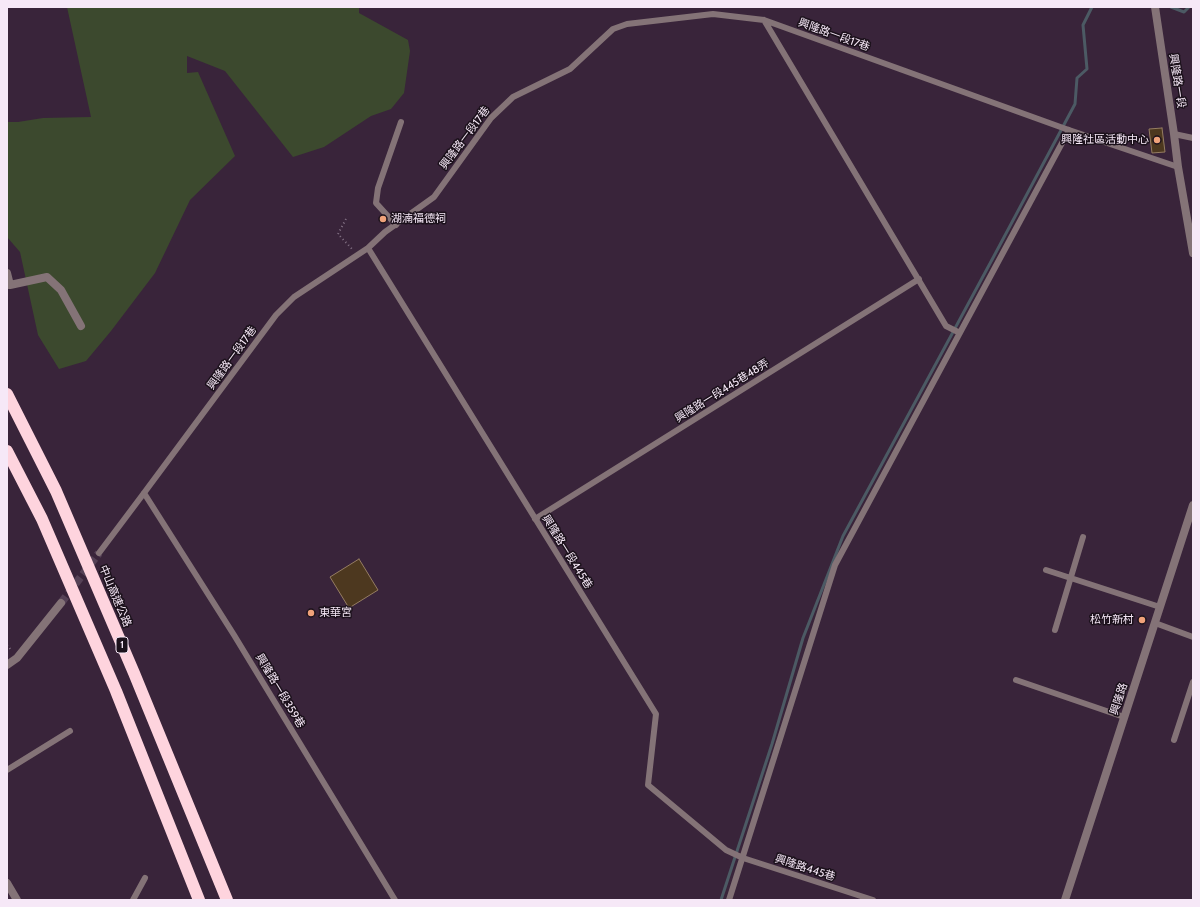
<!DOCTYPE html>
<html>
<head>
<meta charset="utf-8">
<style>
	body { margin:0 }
	#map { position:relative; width:1200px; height:907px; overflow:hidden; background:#39243a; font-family:Cabin,sans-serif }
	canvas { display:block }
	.frame { position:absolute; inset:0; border:8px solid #f6e8f7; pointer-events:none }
</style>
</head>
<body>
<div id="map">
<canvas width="1200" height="907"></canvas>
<div class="frame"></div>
</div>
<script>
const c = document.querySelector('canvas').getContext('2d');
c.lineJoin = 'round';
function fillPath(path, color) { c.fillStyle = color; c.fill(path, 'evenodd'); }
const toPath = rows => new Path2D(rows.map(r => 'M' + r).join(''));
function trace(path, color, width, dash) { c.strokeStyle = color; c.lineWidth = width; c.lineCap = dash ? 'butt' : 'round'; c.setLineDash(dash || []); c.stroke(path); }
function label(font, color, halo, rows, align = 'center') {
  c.font = font + ' Cabin,"Noto Sans TC",sans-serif'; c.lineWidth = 3; c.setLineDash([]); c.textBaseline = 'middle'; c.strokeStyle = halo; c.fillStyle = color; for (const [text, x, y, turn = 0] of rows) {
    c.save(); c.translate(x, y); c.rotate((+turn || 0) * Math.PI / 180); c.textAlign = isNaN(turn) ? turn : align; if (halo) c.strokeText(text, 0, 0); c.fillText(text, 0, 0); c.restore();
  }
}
fillPath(toPath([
	[67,7,359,7,359,13,408,40,410,51,404,93,391,109,371,116,324,147,293,157,225,71,187,56,187,73,198,72,235,156,190,200,155,273,111,331,86,361,59,369,38,335,20,252,7,237,7,122,18,122,43,118,91,117]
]), '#3c492e');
trace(toPath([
	[1171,7,1184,12,1189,7],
	[721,900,772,744,803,638,843,536,994,256,1075,104,1077,78,1087,69,1083,25,1092,7]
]), '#4c5a64', 3);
const building = toPath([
	[1162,128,1165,152,1152,153,1149,129,1162,128],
	[359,559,378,590,349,608,330,577,359,559]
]);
fillPath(building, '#4d381f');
trace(building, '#957d62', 1);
trace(toPath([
	[61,603,99,553]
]), '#554156', 8, [8, 4]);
trace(toPath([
	[346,219,338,234,353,250],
	[7,645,12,651]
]), '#857386', 2, [1, 3]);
trace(toPath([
	[764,20,946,326,960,333],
	[1174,134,1193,138],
	[396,225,376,203,378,188,401,122],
	[368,248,656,714,648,785,726,850,743,858,873,900],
	[144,493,234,635,395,900],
	[535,519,919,279],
	[99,553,144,493,276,315,294,297,368,248,385,232,434,197,491,118,513,97,570,69,613,29,627,24,713,14,764,20,1066,129,1178,167],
	[1046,570,1160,607],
	[1155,623,1193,637],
	[1055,630,1083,537],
	[1016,680,1124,717],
	[1174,740,1193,682],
	[7,770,70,731],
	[133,900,145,878],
	[729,900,835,565,1069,130]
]), '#847377', 6);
trace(toPath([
	[7,273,10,285,47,277,61,290,81,326],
	[7,665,17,658,61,603],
	[7,883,17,900]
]), '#847377', 8);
trace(toPath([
	[1155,7,1174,134,1178,167,1193,253],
	[1065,900,1193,505]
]), '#847377', 8);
trace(toPath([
	[7,394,56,491,134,673,227,900],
	[7,451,42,519,116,691,199,900]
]), '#fed4de', 12);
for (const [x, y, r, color] of [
	[1157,140,4,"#f0a27a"],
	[383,219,4,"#f0a27a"],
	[311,613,4,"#f0a27a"],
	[1142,620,4,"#f0a27a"]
]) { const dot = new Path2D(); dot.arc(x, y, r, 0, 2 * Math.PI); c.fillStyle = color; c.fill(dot); trace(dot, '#1b111b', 1.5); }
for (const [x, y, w] of [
	[122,645,12]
]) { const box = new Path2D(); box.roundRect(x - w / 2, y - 8, w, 16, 3); c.fillStyle = '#1b111b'; c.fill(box); trace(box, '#f6e8f7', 1); }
label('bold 10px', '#f6e8f7', null, [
	["1",122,645]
]);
label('11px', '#f6e8f7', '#1b111b', [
	["興隆路一段17巷",834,35,20],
	["興隆路一段",1177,81,81],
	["興隆路一段17巷",465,138,-53],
	["興隆路一段17巷",232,358,-54],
	["興隆路一段445巷48弄",722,391,-32],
	["興隆路一段445巷",567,552,58],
	["中山高速公路",115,596,67],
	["興隆路一段359巷",280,691,59],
	["興隆路",1119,699,-72],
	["興隆路445巷",805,868,18]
]);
label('11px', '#f6e8f7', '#1b111b', [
	["興隆社區活動中心",1149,140],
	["湖湳福德祠",391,219,"left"],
	["東華宮",319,613,"left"],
	["松竹新村",1134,620]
], 'right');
</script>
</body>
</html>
